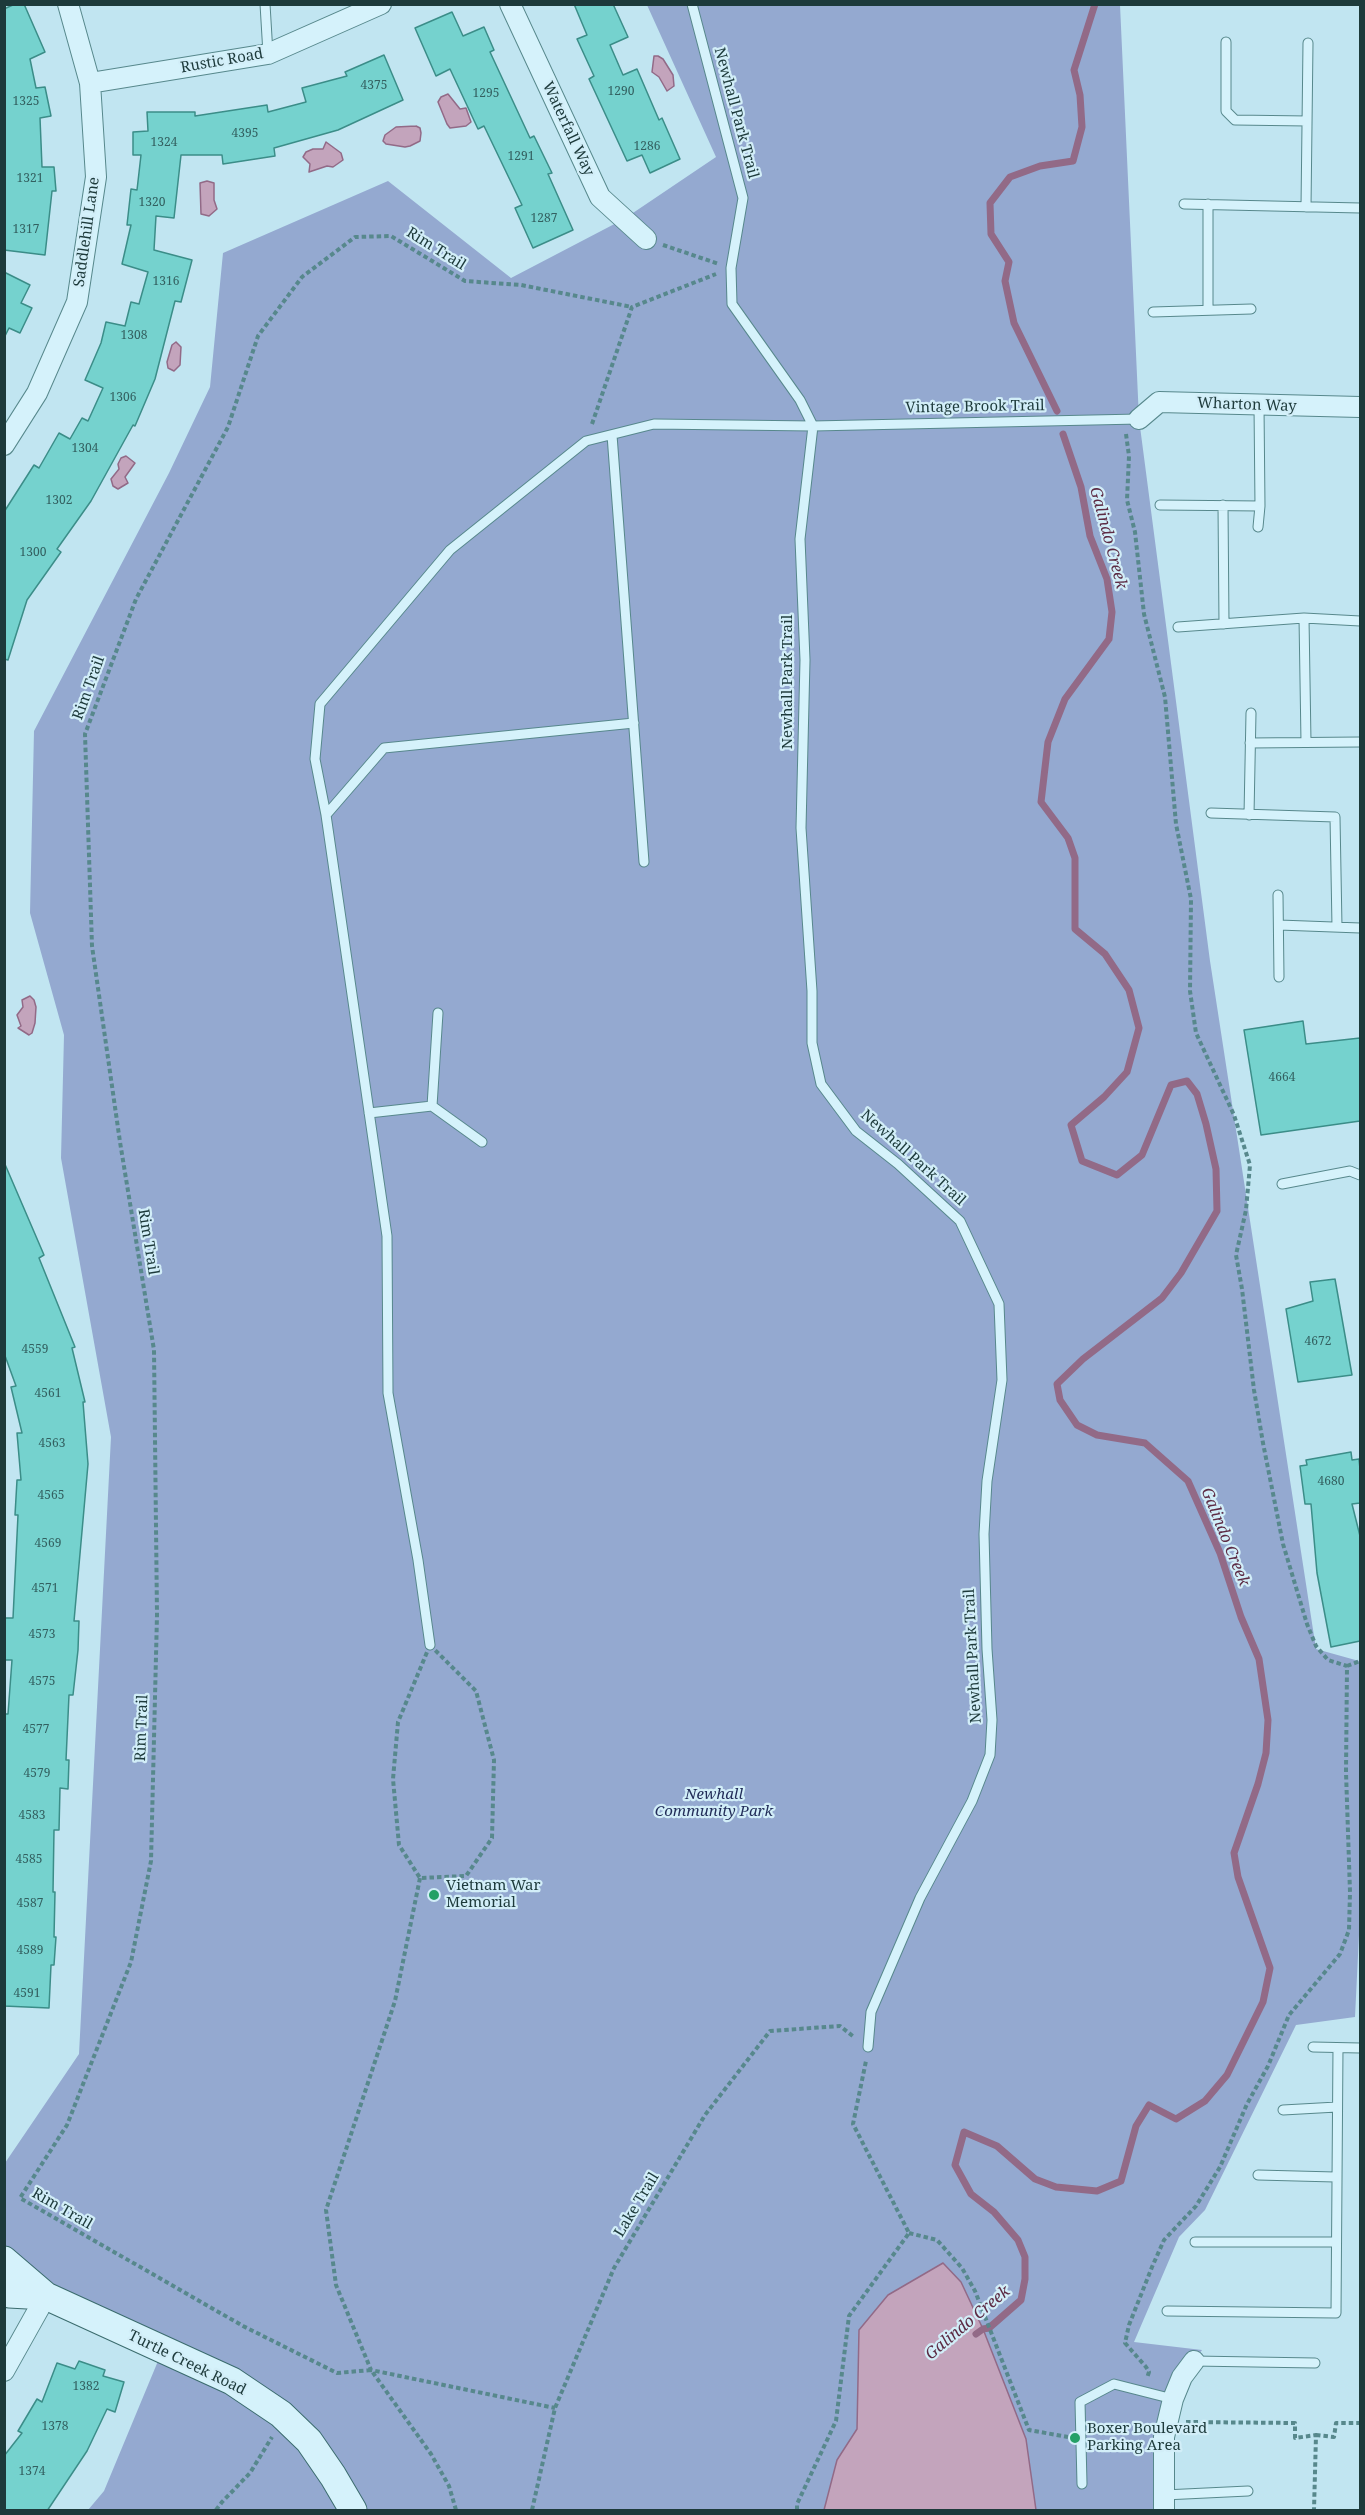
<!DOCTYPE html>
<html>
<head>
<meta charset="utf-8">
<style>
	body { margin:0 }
	#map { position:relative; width:1365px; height:2515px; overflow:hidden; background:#c1e5f1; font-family:"Noto Serif",serif }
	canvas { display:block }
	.frame { position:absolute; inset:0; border:6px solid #1d3a3b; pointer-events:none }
</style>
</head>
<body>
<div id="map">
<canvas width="1365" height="2515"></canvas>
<div class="frame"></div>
</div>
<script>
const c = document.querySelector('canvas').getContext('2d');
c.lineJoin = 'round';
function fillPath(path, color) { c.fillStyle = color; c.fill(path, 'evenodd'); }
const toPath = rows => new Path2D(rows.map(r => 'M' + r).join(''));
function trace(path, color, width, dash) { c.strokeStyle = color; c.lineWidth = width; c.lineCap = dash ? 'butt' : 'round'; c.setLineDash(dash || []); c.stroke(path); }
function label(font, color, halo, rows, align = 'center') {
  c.font = font + ' "Noto Serif",serif'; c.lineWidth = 4.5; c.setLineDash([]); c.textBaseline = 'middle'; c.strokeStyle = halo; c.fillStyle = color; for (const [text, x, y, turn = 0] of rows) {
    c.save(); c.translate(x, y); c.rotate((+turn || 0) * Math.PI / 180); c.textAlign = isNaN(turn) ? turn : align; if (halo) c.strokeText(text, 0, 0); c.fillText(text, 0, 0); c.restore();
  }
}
fillPath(toPath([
	[647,5,1120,5,1139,419,1210,961,1316,1649,1359,1661,1359,1935,1355,2017,1296,2025,1205,2210,1179,2237,1134,2342,1202,2350,1182,2377,1164,2510,88,2510,104,2491,163,2349,5,2260,5,2163,79,2054,111,1437,61,1158,64,1035,30,913,34,731,169,473,210,387,223,253,388,181,511,278,624,219,716,157]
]), '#94a9d0');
const water = toPath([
	[654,56,658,56,663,59,673,75,674,86,667,91,659,77,652,72,654,56],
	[448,94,460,109,466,108,471,122,466,126,450,128,447,124,438,102,441,97,448,94],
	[416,126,420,128,421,133,420,141,410,146,405,147,386,144,383,141,385,135,396,127,416,126],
	[326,142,341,153,343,160,333,167,327,166,309,172,310,164,303,157,306,152,313,149,323,149,326,142],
	[207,181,214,183,214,200,217,209,209,216,201,214,200,183,207,181],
	[176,342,181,347,180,365,174,371,168,368,167,362,172,345,176,342],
	[126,456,135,463,125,477,128,483,118,489,113,486,111,479,119,469,118,464,121,458,126,456],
	[30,996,34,1000,36,1007,35,1023,32,1033,29,1035,18,1028,21,1026,17,1015,23,1007,22,1000,30,996],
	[943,2263,961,2282,983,2329,1026,2439,1036,2510,824,2510,837,2460,857,2429,859,2330,888,2295,943,2263]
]);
fillPath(water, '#c3a4bc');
trace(water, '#926a87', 1.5);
trace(toPath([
	[1057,411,1014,323,1005,281,1009,262,991,234,990,203,1010,177,1040,166,1073,161,1082,127,1080,95,1074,70,1095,4],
	[976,2334,983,2329,989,2328,1021,2300,1025,2279,1025,2257,1018,2240,994,2212,971,2194,955,2165,964,2132,997,2146,1035,2179,1056,2187,1097,2191,1121,2181,1136,2126,1149,2105,1176,2119,1205,2101,1227,2075,1263,2002,1270,1968,1238,1877,1234,1853,1258,1784,1266,1753,1268,1720,1259,1659,1241,1617,1220,1553,1188,1481,1145,1443,1097,1435,1077,1425,1060,1400,1057,1384,1083,1359,1162,1298,1181,1273,1217,1211,1216,1169,1206,1124,1197,1094,1187,1081,1171,1085,1142,1155,1117,1175,1082,1161,1071,1125,1104,1097,1127,1072,1139,1028,1129,990,1105,954,1075,929,1075,858,1068,838,1041,802,1048,742,1065,699,1109,639,1112,612,1107,579,1090,536,1081,487,1063,434]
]), '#926a87', 7);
const building = toPath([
	[15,4,24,4,45,52,30,59,36,88,45,87,51,116,40,118,42,167,54,167,56,191,52,191,45,255,4,250,4,9,15,4],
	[574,4,613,4,628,37,610,45,623,75,637,69,659,120,662,118,680,159,650,173,642,155,627,161,589,79,594,76,577,39,587,35,574,4],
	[452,12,463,36,484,27,494,50,490,52,530,138,534,136,552,173,548,174,573,230,533,248,515,208,522,205,484,126,478,129,450,69,436,76,415,28,452,12],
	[384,55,403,100,338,130,274,148,275,156,223,164,222,155,181,155,174,218,156,216,154,250,192,260,181,302,175,301,155,379,135,426,133,425,91,501,57,549,61,552,27,600,8,660,4,659,4,512,34,465,39,468,59,433,70,439,82,418,88,421,103,388,85,380,101,343,106,322,125,326,131,302,139,304,148,272,122,264,131,225,127,225,131,189,137,190,141,155,133,155,133,132,148,131,147,112,195,112,195,116,267,105,268,112,306,102,302,88,347,76,345,72,384,55],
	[4,272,30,285,21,303,32,308,20,333,9,328,4,338,4,272],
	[1303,1021,1306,1044,1360,1038,1360,1121,1261,1135,1244,1030,1303,1021],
	[4,1162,44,1255,39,1258,75,1347,72,1348,85,1402,83,1402,88,1464,74,1621,79,1621,78,1650,73,1695,69,1695,66,1760,69,1760,68,1789,60,1788,59,1830,54,1830,53,1892,55,1892,54,1937,56,1937,54,1965,51,1965,49,2008,4,2006,4,1714,8,1714,12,1660,4,1660,4,1618,13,1618,18,1515,15,1515,17,1480,21,1480,17,1433,22,1433,11,1387,16,1386,4,1353,4,1162],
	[1335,1279,1352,1375,1298,1382,1286,1309,1313,1301,1310,1282,1335,1279],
	[1351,1452,1352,1460,1359,1459,1360,1469,1360,1503,1352,1504,1360,1536,1360,1641,1331,1647,1317,1573,1311,1504,1305,1504,1300,1466,1307,1465,1306,1460,1351,1452],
	[79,2361,105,2370,103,2376,124,2382,115,2412,107,2409,87,2451,47,2511,4,2511,4,2456,22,2433,18,2431,37,2399,42,2402,57,2363,75,2369,79,2361]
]);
fillPath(building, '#75d2ce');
trace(building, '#3b8d88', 1.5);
const lane = toPath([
	[265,4,268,54],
	[692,4,743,198,731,268,732,304,800,400,813,426,800,539,805,660,801,828,812,991,812,1043,821,1084,856,1131,898,1164,960,1221,999,1304,1002,1380,987,1481,984,1534,987,1649,992,1720,990,1755,972,1801,920,1898,871,2012,868,2047],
	[1226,42,1226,111,1235,120,1307,121],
	[1184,204,1360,208],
	[1306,207,1308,43],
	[1208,310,1208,204],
	[1153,312,1251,309],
	[612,435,644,862],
	[1160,505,1260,506],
	[1223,505,1224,624],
	[1258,527,1260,506,1259,406],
	[1304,618,1306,742],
	[1178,627,1304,618,1360,621],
	[1250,743,1360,742],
	[1211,813,1335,817,1337,927],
	[326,815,384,748,634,723],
	[1249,815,1251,713],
	[1278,895,1279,977],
	[1279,925,1360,928],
	[432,1106,482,1142],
	[369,1113,432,1106,438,1013],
	[1282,1184,1350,1171,1360,1175],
	[430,1645,418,1560,388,1393,387,1236,326,815,315,759,320,704,450,550,586,441,654,424,813,426,1139,419],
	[1313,2047,1360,2048],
	[1283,2110,1337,2107],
	[1258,2175,1335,2177],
	[1195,2242,1335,2242],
	[1167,2311,1336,2313,1338,2048],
	[1194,2361,1315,2363],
	[1082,2484,1080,2402,1114,2384,1173,2399],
	[1164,2495,1248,2491]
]);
const street = toPath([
	[510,4,600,197,646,239],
	[90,83,268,54,381,4],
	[1139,419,1159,402,1360,407],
	[4,445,37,393,77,302,96,177,90,83,68,4],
	[4,2371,46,2296],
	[1164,2510,1164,2437,1173,2399,1182,2377,1194,2361]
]);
const secondary = toPath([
	[4,2260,46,2296,232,2381,281,2414,309,2441,333,2476,353,2510],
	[4,2291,9,2294,46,2296]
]);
trace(lane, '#57888c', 11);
trace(street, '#57888c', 22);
trace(secondary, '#3b6c6e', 29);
trace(toPath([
	[663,245,719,264],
	[592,424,632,307,716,274],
	[1126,434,1129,456,1127,500,1135,532,1144,614,1165,697,1176,824,1191,899,1190,991,1196,1033,1234,1115,1250,1165,1246,1210,1236,1255,1242,1289,1254,1390,1263,1443,1283,1544,1307,1624,1316,1646,1328,1660,1347,1666,1346,1772,1350,1892,1349,1930,1340,1954,1289,2015,1268,2066,1247,2104,1220,2167,1196,2206,1164,2240,1152,2267,1129,2325,1125,2343,1146,2367,1149,2372,1147,2378],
	[430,1645,476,1691,494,1760,492,1838,466,1876,420,1878,399,1845,393,1779,398,1722,430,1645],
	[1347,1666,1360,1661],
	[420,1878,395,2001,326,2210,336,2285,371,2370,555,2408],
	[909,2233,937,2240,962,2268,975,2291,1029,2430,1068,2437],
	[1186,2422,1295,2423,1295,2438,1316,2435,1314,2510],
	[1316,2435,1334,2437,1336,2423,1360,2423],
	[216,2510,222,2502,250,2473,272,2437],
	[456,2510,449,2486,431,2454,371,2370,337,2373,243,2326,20,2198,67,2125,131,1962,151,1861,157,1615,154,1350,120,1142,92,946,85,734,136,599,228,427,258,336,302,277,355,237,391,236,465,281,521,285,632,307],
	[532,2510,555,2408,614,2268,705,2115,770,2031,840,2026,854,2037],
	[797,2510,797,2504,836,2421,849,2316,909,2233,853,2124,866,2061]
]), '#57888c', 4, [4.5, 3]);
trace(lane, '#d5f2fb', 9);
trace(street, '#d5f2fb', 20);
trace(secondary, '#d5f2fb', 27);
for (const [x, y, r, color] of [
	[434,1895,6,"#23a066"],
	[1075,2438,6,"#23a066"]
]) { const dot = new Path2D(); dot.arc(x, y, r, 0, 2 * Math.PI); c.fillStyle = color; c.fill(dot); trace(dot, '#d2eef8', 2); }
label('12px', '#336060', null, [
	["4375",374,86],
	["1290",621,92],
	["1295",486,94],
	["1325",26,102],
	["4395",245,134],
	["1324",164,143],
	["1286",647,147],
	["1291",521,157],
	["1321",30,179],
	["1320",152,203],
	["1287",544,219],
	["1317",26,230],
	["1316",166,282],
	["1308",134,336],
	["1306",123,398],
	["1304",85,449],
	["1302",59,501],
	["1300",33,553],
	["4664",1282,1078],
	["4672",1318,1342],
	["4559",35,1350],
	["4561",48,1394],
	["4563",52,1444],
	["4680",1331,1482],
	["4565",51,1496],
	["4569",48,1544],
	["4571",45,1589],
	["4573",42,1635],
	["4575",42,1682],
	["4577",36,1730],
	["4579",37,1774],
	["4583",32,1816],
	["4585",29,1860],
	["4587",30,1904],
	["4589",30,1951],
	["4591",27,1994],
	["1382",86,2387],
	["1378",55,2427],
	["1374",32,2472]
]);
label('15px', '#1d3a3b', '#d2eef8', [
	["Rustic Road",222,61,-10],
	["Newhall Park Trail",736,113,75],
	["Waterfall Way",568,129,65],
	["Saddlehill Lane",87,232,-82],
	["Rim Trail",436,249,32],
	["Wharton Way",1247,405,2],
	["Vintage Brook Trail",975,407,-1],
	["Newhall Park Trail",788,682,-90],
	["Rim Trail",89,688,-70],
	["Newhall Park Trail",913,1158,42],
	["Rim Trail",148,1242,81],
	["Newhall Park Trail",973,1656,-93],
	["Rim Trail",142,1728,-88],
	["Lake Trail",637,2205,-59],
	["Rim Trail",62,2209,30],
	["Turtle Creek Road",187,2363,26]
]);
label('italic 15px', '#222d59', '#d2eef8', [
	["Newhall",714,1795],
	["Community Park",714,1812]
]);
label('15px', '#1d3a3b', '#d2eef8', [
	["Vietnam War",446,1886],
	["Memorial",446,1903],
	["Boxer Boulevard",1087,2429],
	["Parking Area",1087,2446]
], 'left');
label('italic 16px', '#5c2b44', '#d2eef8', [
	["Galindo Creek",1108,538,75],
	["Galindo Creek",1225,1537,68],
	["Galindo Creek",968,2323,-40]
]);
</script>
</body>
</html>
